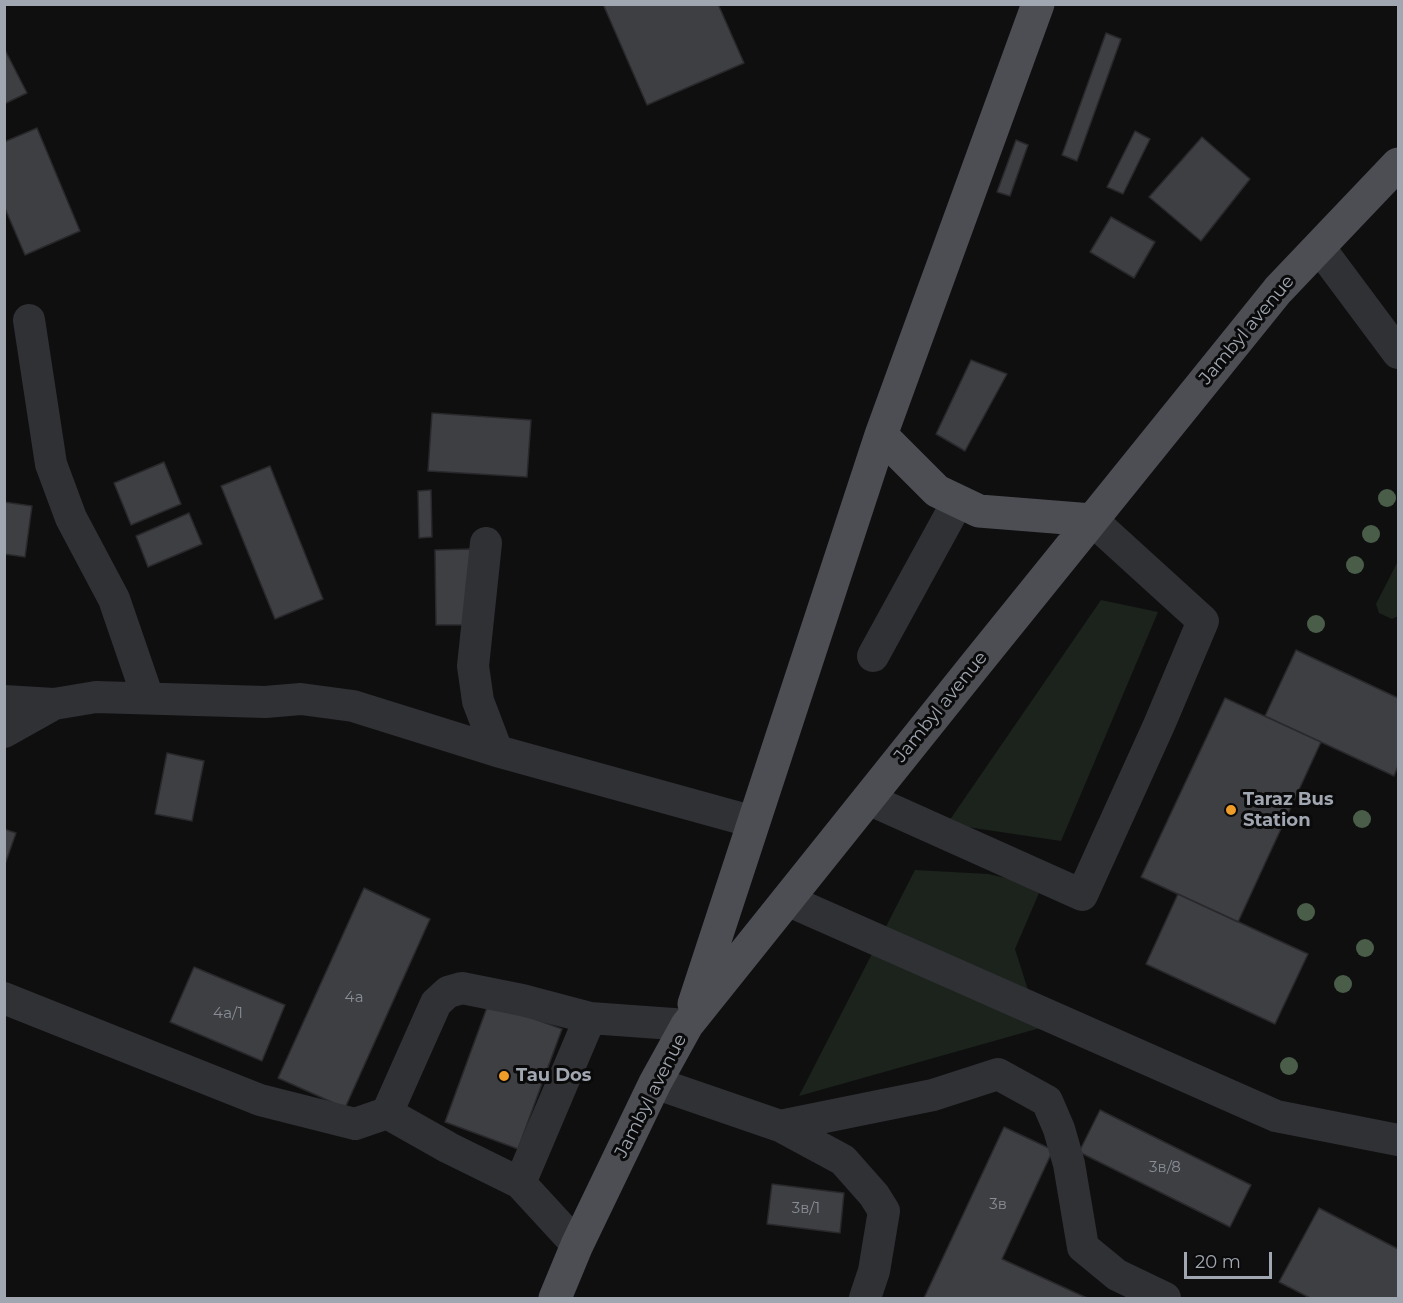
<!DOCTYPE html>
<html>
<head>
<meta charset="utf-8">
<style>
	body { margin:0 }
	#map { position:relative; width:1403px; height:1303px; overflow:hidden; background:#0f0f10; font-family:Montserrat,sans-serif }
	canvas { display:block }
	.frame { position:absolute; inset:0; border:6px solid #a0a7b1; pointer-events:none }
	.scale { position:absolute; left:1184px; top:1252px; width:88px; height:27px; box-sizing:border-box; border:3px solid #a0a7b1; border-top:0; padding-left:8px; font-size:18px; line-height:21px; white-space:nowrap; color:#a0a7b1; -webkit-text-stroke:4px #0a0a0b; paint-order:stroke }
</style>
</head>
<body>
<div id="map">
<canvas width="1403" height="1303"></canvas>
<div class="frame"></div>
<div class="scale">20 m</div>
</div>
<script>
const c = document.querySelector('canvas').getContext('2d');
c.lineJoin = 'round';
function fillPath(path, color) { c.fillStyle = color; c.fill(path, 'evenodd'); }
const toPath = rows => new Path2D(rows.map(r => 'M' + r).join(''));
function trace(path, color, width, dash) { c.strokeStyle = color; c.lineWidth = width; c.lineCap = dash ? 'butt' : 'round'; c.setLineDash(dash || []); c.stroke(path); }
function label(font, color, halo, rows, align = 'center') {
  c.font = font + ' Montserrat,sans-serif'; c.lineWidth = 6; c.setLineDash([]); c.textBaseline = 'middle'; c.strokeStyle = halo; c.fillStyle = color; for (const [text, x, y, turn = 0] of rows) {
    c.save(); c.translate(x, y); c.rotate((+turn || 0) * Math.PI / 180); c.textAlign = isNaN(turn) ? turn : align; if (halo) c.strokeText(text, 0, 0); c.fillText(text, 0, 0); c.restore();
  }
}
fillPath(toPath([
	[1398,561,1398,616,1392,619,1379,613,1376,604],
	[1101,600,1158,612,1061,841,947,824],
	[915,870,988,874,1042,886,1015,949,1040,1028,799,1096]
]), '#1b231c');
const building = toPath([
	[603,4,718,4,744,63,647,105,603,4],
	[1106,33,1121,39,1077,161,1062,155,1106,33],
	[4,48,27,93,4,104,4,48],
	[37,128,80,231,25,255,4,206,4,142,37,128],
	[1135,131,1150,139,1123,194,1107,187,1135,131],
	[1202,137,1250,179,1201,241,1149,197,1202,137],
	[1016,140,1028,145,1010,196,997,192,1016,140],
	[1111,217,1155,242,1134,278,1090,252,1111,217],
	[971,360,1007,374,965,451,936,434,971,360],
	[432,413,531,420,527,477,428,471,432,413],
	[164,462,181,504,131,525,114,483,164,462],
	[270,466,323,599,275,619,221,486,270,466],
	[431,490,432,537,419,538,418,491,431,490],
	[4,502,32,506,25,557,4,554,4,502],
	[189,513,202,544,148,567,136,536,189,513],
	[470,549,471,625,436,625,435,550,470,549],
	[1296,650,1398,698,1398,766,1394,776,1265,716,1296,650],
	[1225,698,1321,742,1238,922,1141,877,1225,698],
	[167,753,204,761,192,821,155,814,167,753],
	[4,829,16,833,4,867,4,829],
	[364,888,430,919,345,1108,278,1078,364,888],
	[1178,894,1308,954,1275,1024,1146,964,1178,894],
	[194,967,285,1005,262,1061,170,1022,194,967],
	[489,1002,562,1029,518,1149,445,1122,489,1002],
	[1100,1110,1251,1185,1230,1227,1079,1152,1100,1110],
	[1004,1127,1053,1150,1002,1259,1087,1298,924,1298,1004,1127],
	[772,1184,844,1193,840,1233,767,1224,772,1184],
	[1319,1208,1398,1249,1398,1298,1310,1298,1279,1282,1319,1208]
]);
fillPath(building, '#3e3f43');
trace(building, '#29292c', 1.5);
trace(toPath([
	[1319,247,1398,353],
	[29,320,51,464,71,518,114,599,148,698],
	[486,543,473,666,478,701,497,751],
	[873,656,958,501],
	[4,701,54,704,96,697,265,702,301,699,353,706,497,751,754,822],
	[4,732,54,704],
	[868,799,1082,895,1159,725,1203,621,1092,520],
	[787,900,1276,1116,1398,1140],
	[4,998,260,1100,355,1124,387,1113,436,1003,448,992,462,988,522,1000,590,1018],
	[655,1083,780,1126,933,1095,998,1074,1047,1101,1059,1129,1069,1164,1083,1247,1117,1275,1165,1298],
	[387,1113,449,1148,520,1183],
	[780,1126,843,1160,874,1195,884,1211,874,1271,865,1298],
	[577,1245,520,1183,590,1018,687,1025]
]), '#303135', 32);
trace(toPath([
	[881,435,937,491,979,511,1092,520],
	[694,1004,881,435,1038,4],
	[555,1298,577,1245,655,1083,687,1025,976,664,1278,290,1398,164]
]), '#4c4e54', 33);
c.fillStyle = '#495d49';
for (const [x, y] of [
	[1387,498],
	[1371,534],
	[1355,565],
	[1316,624],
	[1362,819],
	[1306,912],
	[1365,948],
	[1343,984],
	[1289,1066]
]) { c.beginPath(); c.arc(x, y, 9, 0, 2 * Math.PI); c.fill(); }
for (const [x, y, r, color] of [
	[1231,810,6,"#ee9d29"],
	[504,1076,6,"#ee9d29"]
]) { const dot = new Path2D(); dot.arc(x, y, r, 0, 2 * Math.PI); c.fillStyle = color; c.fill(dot); trace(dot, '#0a0a0b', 2); }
label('15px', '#888d96', null, [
	["4а",354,998],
	["4а/1",228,1014],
	["3в/8",1165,1168],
	["3в",998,1205],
	["3в/1",806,1209]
]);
label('18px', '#a0a7b1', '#0a0a0b', [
	["Jambyl avenue",1247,330,-50],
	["Jambyl avenue",941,707,-51],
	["Jambyl avenue",651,1096,-63]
]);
label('bold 18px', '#a0a7b1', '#0a0a0b', [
	["Taraz Bus",1243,800],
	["Station",1243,821],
	["Tau Dos",516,1076]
], 'left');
</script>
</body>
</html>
